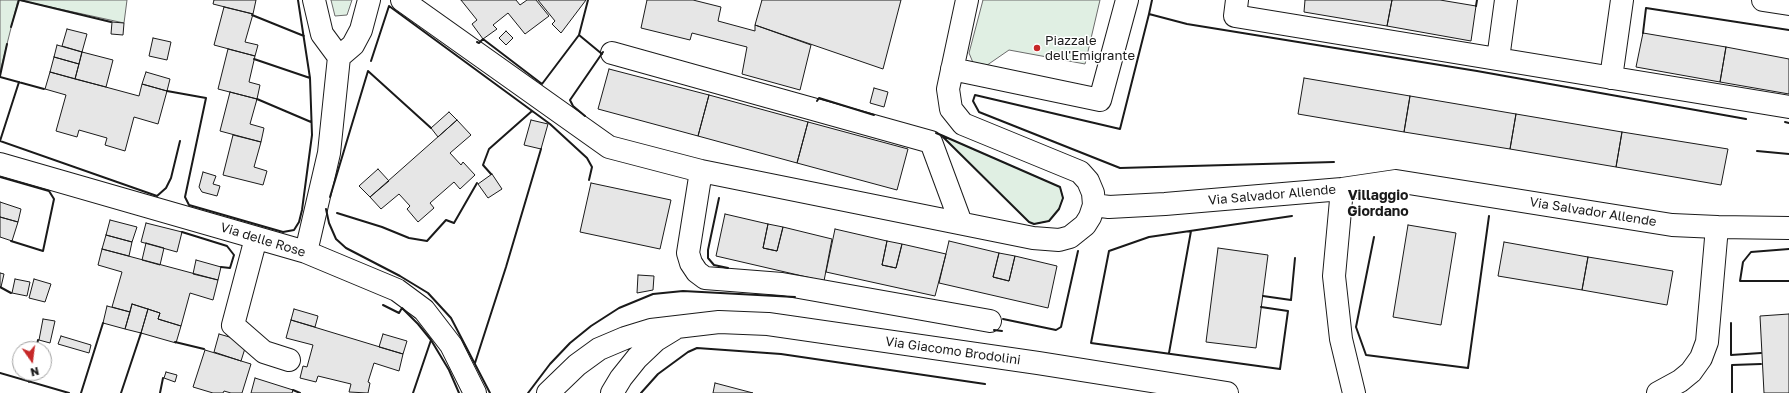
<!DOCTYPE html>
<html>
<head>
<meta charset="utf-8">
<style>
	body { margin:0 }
	#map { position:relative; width:1789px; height:393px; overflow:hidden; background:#fff; font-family:"Golos Text",sans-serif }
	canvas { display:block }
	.north { position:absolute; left:12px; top:341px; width:40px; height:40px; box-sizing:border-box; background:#fff; border:1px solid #a3a3a3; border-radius:50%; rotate:166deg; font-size:11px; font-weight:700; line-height:16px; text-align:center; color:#1a1a1a }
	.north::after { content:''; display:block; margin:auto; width:14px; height:18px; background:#c62828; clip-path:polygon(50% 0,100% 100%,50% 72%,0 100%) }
</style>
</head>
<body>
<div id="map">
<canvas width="1789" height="393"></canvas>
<div class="north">N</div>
</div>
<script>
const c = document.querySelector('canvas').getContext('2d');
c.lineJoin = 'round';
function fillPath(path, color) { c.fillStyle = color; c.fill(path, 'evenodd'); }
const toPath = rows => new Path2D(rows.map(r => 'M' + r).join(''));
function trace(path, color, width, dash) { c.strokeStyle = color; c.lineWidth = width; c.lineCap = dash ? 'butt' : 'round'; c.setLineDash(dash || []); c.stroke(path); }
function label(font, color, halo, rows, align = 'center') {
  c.font = font + ' "Golos Text",sans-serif'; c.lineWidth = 3; c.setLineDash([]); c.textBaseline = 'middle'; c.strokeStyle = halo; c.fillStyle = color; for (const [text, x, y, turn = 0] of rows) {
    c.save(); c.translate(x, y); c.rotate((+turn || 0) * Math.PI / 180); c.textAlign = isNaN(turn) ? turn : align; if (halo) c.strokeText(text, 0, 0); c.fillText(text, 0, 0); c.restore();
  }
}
const green = toPath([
	[0,0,127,0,124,23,18,0,0,72,0,0],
	[331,0,352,0,347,15,335,16,331,0],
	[983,0,1100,0,1085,64,1009,50,980,70,974,65,969,53,983,0],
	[941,135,1060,187,1063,198,1059,209,1049,221,1034,224,1029,222,941,135]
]);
fillPath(green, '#e0efe3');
trace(green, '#6a6a6a', 1);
const building = toPath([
	[214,0,256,0,253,14,213,4,214,0],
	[461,0,516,0,520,5,527,0,536,0,549,16,525,34,508,13,493,25,497,29,483,39,472,24,477,20,461,0],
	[538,0,586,0,561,33,552,24,555,21,538,0],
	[647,0,693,0,721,7,718,21,755,31,755,25,811,45,800,90,742,74,747,47,692,33,690,40,641,28,647,0],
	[762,0,901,0,883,69,755,25,762,0],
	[1305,0,1392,0,1387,26,1304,12,1305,0],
	[1392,0,1440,0,1476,6,1471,41,1387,26,1392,0],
	[224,7,253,14,245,42,258,45,255,56,214,45,224,7],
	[112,22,124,23,123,35,111,34,112,22],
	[67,29,87,34,82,52,62,46,67,29],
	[506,31,513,38,506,45,499,38,506,31],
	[1643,33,1726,47,1720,82,1636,67,1643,33],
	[153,38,171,42,167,60,149,56,153,38],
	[57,45,82,52,79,64,54,57,57,45],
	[1726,47,1789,59,1789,94,1720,82,1726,47],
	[228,49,255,56,249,82,260,85,257,99,218,89,228,49],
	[82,52,113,60,106,87,75,79,82,52],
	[54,57,79,64,75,79,50,72,54,57],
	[609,69,709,95,698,136,598,109,609,69],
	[50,72,139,96,142,84,167,91,158,124,134,117,125,151,105,145,107,138,79,130,77,137,56,131,66,95,45,89,50,72],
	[146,72,170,79,167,91,142,84,146,72],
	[1304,78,1410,96,1404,132,1298,114,1304,78],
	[874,88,888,92,884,107,870,103,874,88],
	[230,92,257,99,250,124,264,128,261,142,220,131,230,92],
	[709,95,808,122,797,163,698,136,709,95],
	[1410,96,1516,114,1510,149,1404,132,1410,96],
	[449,112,457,120,438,137,431,128,449,112],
	[1516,114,1622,132,1616,167,1510,149,1516,114],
	[457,120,471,135,450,153,461,165,463,162,475,175,460,189,454,182,430,203,434,208,418,222,407,209,410,206,399,194,381,209,370,197,457,120],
	[531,120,548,124,541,149,524,145,531,120],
	[808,122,908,149,897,190,797,163,808,122],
	[1622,132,1728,149,1721,185,1616,167,1622,132],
	[233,135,261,142,254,167,267,171,263,185,223,175,233,135],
	[378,169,389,181,370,197,359,186,378,169],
	[203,172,216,176,213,184,220,186,217,196,202,192,199,187,203,172],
	[492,174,502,189,488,198,478,184,492,174],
	[591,183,671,200,660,249,580,232,591,183],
	[0,202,21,209,18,222,0,217,0,202],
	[725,214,768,224,763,248,777,251,783,227,832,239,824,281,716,256,725,214],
	[0,217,18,222,12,241,0,237,0,217],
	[110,220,137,227,132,242,106,235,110,220],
	[146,223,182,232,177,252,141,242,146,223],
	[768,224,783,227,777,251,763,248,768,224],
	[1408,225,1456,233,1441,325,1393,317,1408,225],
	[835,229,887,241,882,265,896,268,902,244,946,254,935,296,826,272,835,229],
	[106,235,132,242,129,256,102,249,106,235],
	[887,241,902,244,896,268,882,265,887,241],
	[949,241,999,253,993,277,1009,281,1015,256,1057,266,1048,308,939,283,949,241],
	[1504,242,1588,257,1582,290,1498,276,1504,242],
	[146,243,164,248,160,265,142,260,146,243],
	[1218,248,1268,255,1256,348,1206,342,1218,248],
	[102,249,218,280,213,300,190,293,181,326,158,319,160,313,132,304,130,312,112,307,122,272,98,265,102,249],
	[999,253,1015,256,1009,281,993,277,999,253],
	[1588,257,1673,271,1667,305,1582,290,1588,257],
	[196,260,221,267,218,280,193,274,196,260],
	[0,273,4,274,1,287,0,287,0,273],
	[638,275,654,276,653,290,637,293,638,275],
	[15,279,30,282,27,296,12,293,15,279],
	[34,279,51,284,45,302,29,298,34,279],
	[132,304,148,309,141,333,125,329,132,304],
	[107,306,130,312,125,329,103,323,107,306],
	[148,309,160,313,158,319,181,326,176,343,141,333,148,309],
	[294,309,318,316,315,327,291,320,294,309],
	[1789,314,1789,393,1764,393,1760,316,1789,314],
	[43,319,55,321,50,343,39,340,43,319],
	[291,320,403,354,399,371,374,363,368,382,370,383,368,393,349,392,351,384,318,376,316,382,300,378,303,366,307,367,313,345,286,338,291,320],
	[219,334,247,342,241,361,214,352,219,334],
	[383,334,407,341,403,354,379,347,383,334],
	[61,336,91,345,89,353,58,344,61,336],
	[205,350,251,364,242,393,231,393,224,391,223,393,213,393,193,387,205,350],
	[166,372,177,375,175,382,164,378,166,372],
	[255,378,293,390,292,393,251,393,255,378],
	[715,383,753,393,713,393,715,383]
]);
fillPath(building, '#e6e6e6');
trace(building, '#1a1a1a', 1);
const minor = toPath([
	[314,0,322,34,339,57],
	[402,0,609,147,701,171,1033,238,1059,240,1070,237,1085,225,1090,217,1094,205,1093,193,1088,181,1080,172,963,124,951,109,948,89,967,0],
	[1237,0,1235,16,1789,107],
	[1763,0,1789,4],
	[612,53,931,142,961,223],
	[1498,59,1506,0],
	[952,69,1100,100,1127,0],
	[1611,78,1622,0],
	[0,164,306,252,397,290,424,310,451,345,475,393],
	[701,171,688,253,691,263,697,272,705,278,782,284,990,321],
	[1342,189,1334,276,1341,339,1354,393],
	[1094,205,1109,207,1165,204,1342,189,1396,181,1672,225,1717,227,1789,228],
	[256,238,233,325,264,352,289,360],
	[306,252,329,153,339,57,353,45,361,30,369,0],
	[548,393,577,365,599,349,625,338,651,330,719,322,768,324,1038,363,1227,393],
	[612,393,621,378,637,358,656,340,674,329],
	[1658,393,1680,381,1691,372,1701,358,1707,342,1717,227]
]);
trace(minor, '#1a1a1a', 24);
trace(minor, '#fff', 22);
trace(toPath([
	[20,0,111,22],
	[1476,6,1477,0],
	[1149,14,1152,0],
	[252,15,304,36],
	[11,27,19,0],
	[1643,33,1646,8,1789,30],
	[579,35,602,54],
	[477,42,479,43,483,39,542,84,579,35,588,0],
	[254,59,310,78],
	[371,61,389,6,550,124,587,158,592,167,589,180],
	[0,76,7,44],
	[0,77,44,89],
	[19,82,0,141,157,196,166,188,171,178,180,141],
	[167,91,206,98,185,197,189,205,283,232,294,230,299,222,302,210,312,135,310,78,298,0],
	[257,99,311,122],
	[817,101,819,98,874,115],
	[585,116,573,106,570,100,603,52],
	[1785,122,1789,123],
	[936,133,941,135,1060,187,1063,198,1059,209,1049,221,1034,224,1029,222,941,135],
	[1757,151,1789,154],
	[1334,162,1120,168,979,112,973,101,975,95,1120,129,1149,14,1187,24,1477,71,1746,119],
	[491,174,483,165,489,149,532,111],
	[0,177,49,191,54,199,43,251,11,241],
	[330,197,368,71,431,128],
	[719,198,708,250,708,258,714,265,728,268],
	[326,209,329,223,336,239,346,248,400,276,428,293,451,318,490,393],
	[337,213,382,227,409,238,427,241,446,220,454,223,477,183],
	[182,232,227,246,234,255,230,268,221,267],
	[1374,237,1356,327,1366,355,1468,368,1489,216],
	[1789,249,1751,252,1743,262,1740,281,1789,281],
	[0,287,11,293],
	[1263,296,1291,300,1295,258],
	[383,305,399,313,402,308,418,324,431,340,449,370,459,393],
	[1261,307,1288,311,1280,369,1091,343,1109,251,1149,237,1292,216],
	[1003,319,1056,330,1061,327,1078,251],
	[1731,323,1731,355,1761,353],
	[994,330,1002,331],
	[175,342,204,349],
	[36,349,38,340],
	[1169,353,1191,231],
	[475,363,506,267,541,149],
	[0,373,69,393],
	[29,382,31,373],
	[293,390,300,393],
	[81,393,103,323],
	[121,393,141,333],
	[160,393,163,378],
	[413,393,431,340],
	[528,393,550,364,570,343,591,326,619,308,653,294,683,291,795,297],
	[641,393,658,374,688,352,697,348,781,354,985,384],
	[1732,393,1732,365,1761,364]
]), '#1a1a1a', 2);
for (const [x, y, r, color] of [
	[1037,48,4,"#c62828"]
]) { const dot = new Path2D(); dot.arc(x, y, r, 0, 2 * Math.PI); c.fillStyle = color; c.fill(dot); trace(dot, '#fff', 1.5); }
label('13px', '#1a1a1a', '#fff', [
	["Piazzale",1045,41],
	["dell'Emigrante",1045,56]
], 'left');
label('13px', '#1a1a1a', '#fff', [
	["Via Salvador Allende",1272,195,-5],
	["Via Salvador Allende",1593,212,9],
	["Via delle Rose",263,240,17],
	["Via Giacomo Brodolini",953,351,8]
]);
label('bold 14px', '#1a1a1a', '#fff', [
	["Villaggio",1378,196],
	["Giordano",1378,212]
]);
</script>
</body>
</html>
